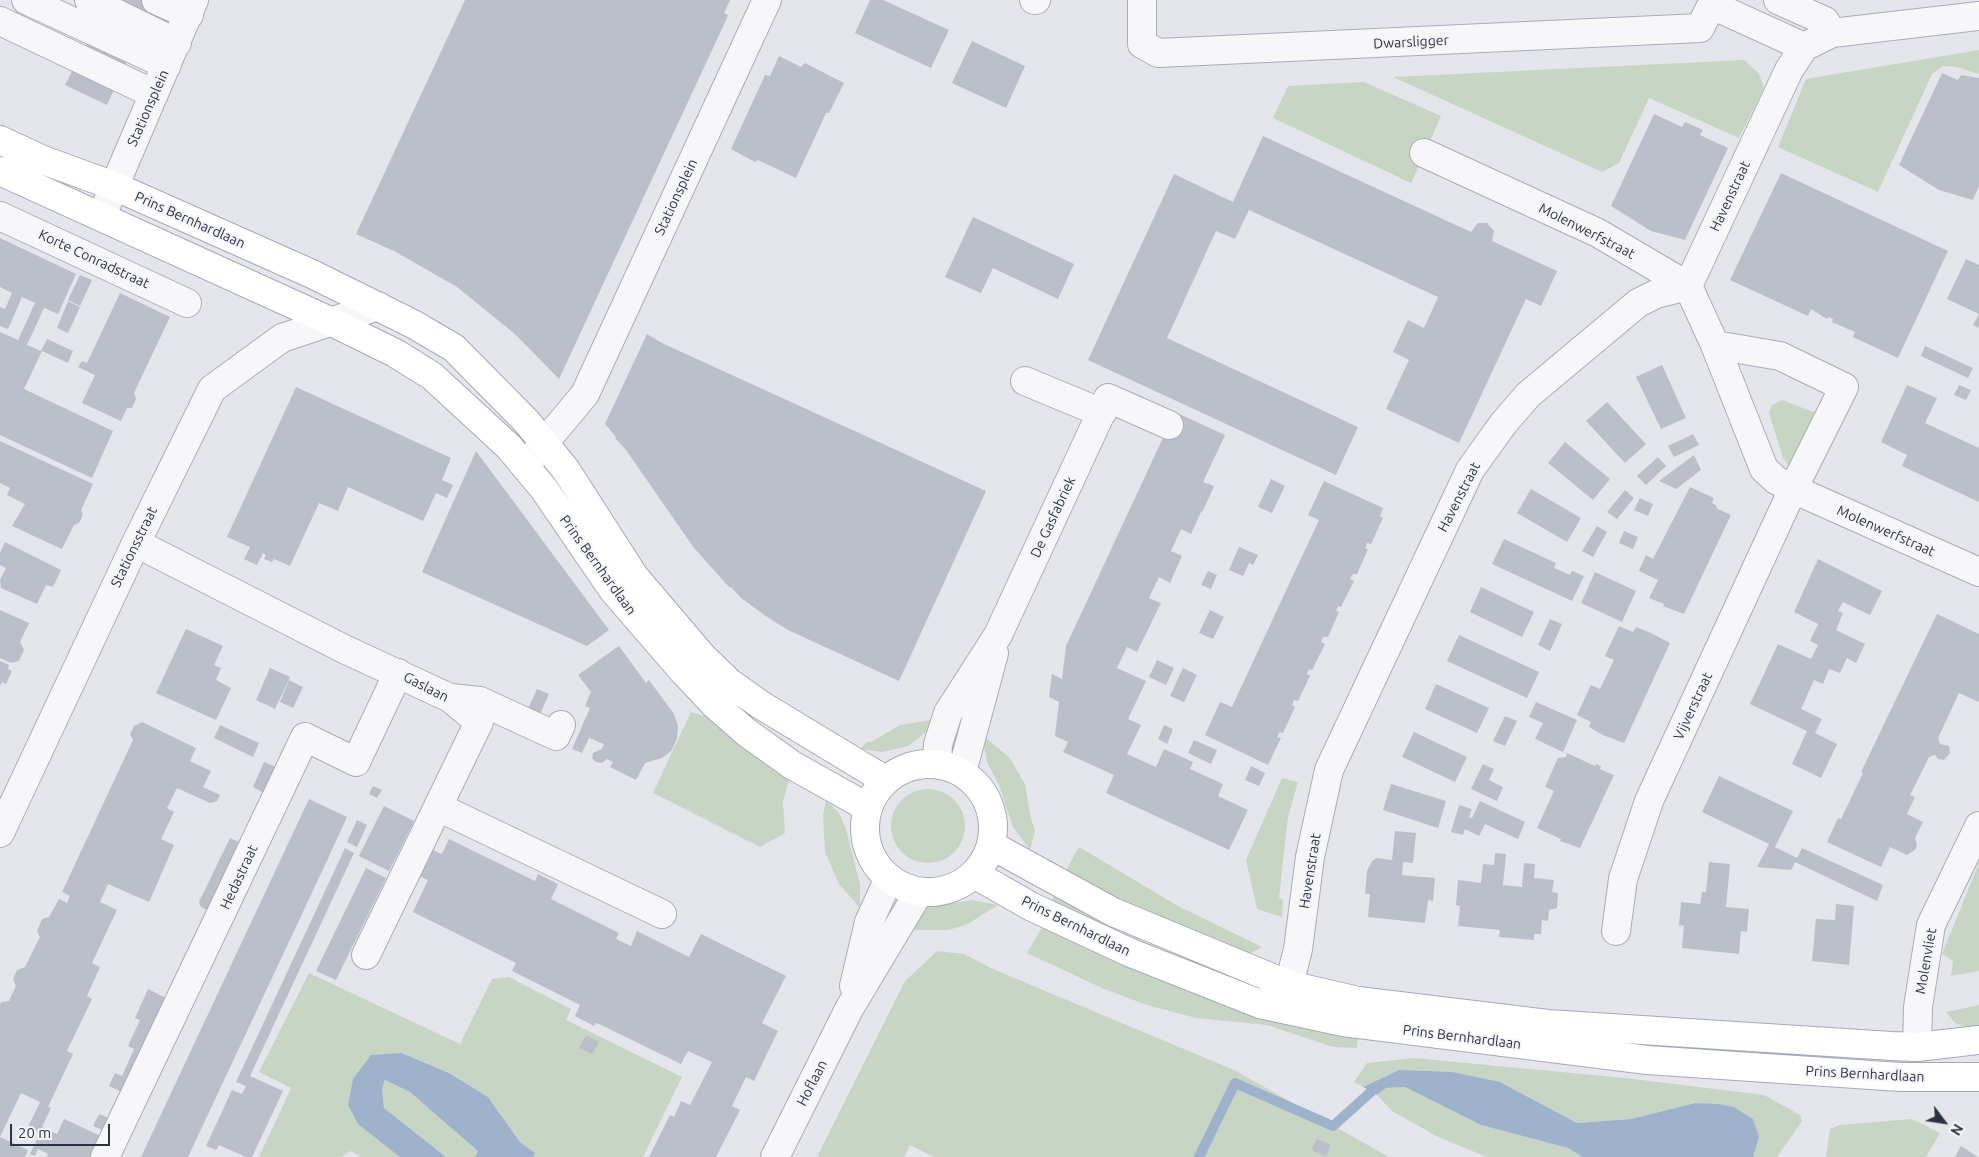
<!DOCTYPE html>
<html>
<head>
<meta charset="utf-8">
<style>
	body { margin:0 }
	#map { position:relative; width:1979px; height:1157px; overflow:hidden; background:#e4e6ec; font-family:Ubuntu,sans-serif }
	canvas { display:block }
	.north { position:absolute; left:1919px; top:1097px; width:50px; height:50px; -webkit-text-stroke:4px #f4f5f9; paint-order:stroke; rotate:121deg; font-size:14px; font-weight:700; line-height:20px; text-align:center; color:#2b3344 }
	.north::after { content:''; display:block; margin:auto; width:18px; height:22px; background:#2b3344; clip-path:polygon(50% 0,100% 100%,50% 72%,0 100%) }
	.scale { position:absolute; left:10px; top:1124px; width:100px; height:22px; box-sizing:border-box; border:2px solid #2b3344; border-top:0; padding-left:6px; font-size:15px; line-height:18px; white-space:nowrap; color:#2b3344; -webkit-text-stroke:4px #f4f5f9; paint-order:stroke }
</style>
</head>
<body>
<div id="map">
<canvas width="1979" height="1157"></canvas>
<div class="north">N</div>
<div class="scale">20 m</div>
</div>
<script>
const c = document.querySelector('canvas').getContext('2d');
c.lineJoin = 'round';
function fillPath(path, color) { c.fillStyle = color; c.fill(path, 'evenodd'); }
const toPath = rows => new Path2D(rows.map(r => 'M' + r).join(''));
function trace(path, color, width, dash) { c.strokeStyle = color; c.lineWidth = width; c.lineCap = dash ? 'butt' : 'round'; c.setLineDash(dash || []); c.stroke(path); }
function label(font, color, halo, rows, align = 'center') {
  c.font = font + ' Ubuntu,sans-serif'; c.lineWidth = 4; c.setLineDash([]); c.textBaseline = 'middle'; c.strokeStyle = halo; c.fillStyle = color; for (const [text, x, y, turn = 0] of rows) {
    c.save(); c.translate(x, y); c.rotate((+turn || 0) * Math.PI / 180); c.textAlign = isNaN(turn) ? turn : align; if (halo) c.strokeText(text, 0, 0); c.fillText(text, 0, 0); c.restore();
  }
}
fillPath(toPath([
	[1979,50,1979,74,1956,67,1943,66,1932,74,1878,192,1778,147,1806,79],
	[1744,60,1759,74,1764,88,1739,138,1649,98,1619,163,1602,172,1393,77],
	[1364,82,1441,116,1411,183,1273,118,1288,86],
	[1782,400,1816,413,1792,470,1783,458,1769,413,1772,405],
	[691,712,716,719,790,778,783,801,785,833,760,847,653,793],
	[931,720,932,722,926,732,908,746,882,752,860,749,867,742,871,742,900,725],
	[986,738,1009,757,1025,784,1031,819,1035,831,1030,850,1013,827,999,785,987,762,983,740],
	[1282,778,1298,782,1288,817,1279,898,1283,900,1282,917,1257,909,1246,860],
	'891 826a37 37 0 1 1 74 0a37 37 0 1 1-74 0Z',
	[826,800,839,813,846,829,860,885,860,908,839,884,825,852,823,815],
	[1079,847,1178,906,1262,947,1247,955,1153,919,1065,872],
	[1979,863,1979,971,1951,976,1953,961,1942,954],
	[1056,893,1140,938,1133,943,1049,905],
	[972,900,998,905,966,925,948,930,905,930,924,908],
	[1042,927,1214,996,1359,1031,1357,1048,1333,1047,1267,1025,1196,1018,1147,1005,1104,989,1027,953],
	[937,951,964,954,993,969,1234,1070,1389,1157,934,1157,910,1145,904,1157,817,1157,905,981],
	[309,973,460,1044,492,979,509,977,571,1009,566,1020,682,1077,643,1157,533,1157,535,1153,520,1142,488,1097,449,1073,403,1053,353,1079,401,1157,361,1157,351,1151,341,1157,259,1157,291,1088,259,1072],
	[1979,1005,1979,1028,1971,1030,1955,1023,1946,1012],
	[1414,1058,1625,1078,1764,1095,1800,1115,1802,1121,1777,1157,1753,1157,1755,1153,1753,1119,1734,1107,1695,1103,1631,1119,1577,1123,1500,1082,1399,1070,1363,1087,1354,1082,1367,1063],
	[385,1080,410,1092,479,1151,475,1157,446,1157,384,1108,382,1089],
	[1405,1087,1481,1125,1568,1148,1583,1157,1487,1157,1438,1137,1392,1111,1377,1095,1386,1088],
	[1912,1119,1940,1133,1926,1157,1826,1157,1830,1129,1839,1125]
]), '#c8d5c5');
fillPath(toPath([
	[402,1053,449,1073,488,1097,520,1142,535,1153,533,1157,475,1157,478,1151,410,1092,385,1080,382,1089,384,1108,446,1157,400,1157,358,1124,348,1105,353,1079,371,1055],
	[1399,1070,1452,1072,1500,1082,1577,1123,1631,1119,1695,1103,1718,1104,1734,1107,1753,1119,1759,1137,1753,1157,1583,1157,1568,1148,1481,1125,1405,1087,1386,1088,1377,1095,1363,1087]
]), '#9fb2cb');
trace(toPath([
	[1199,1157,1235,1083,1333,1126,1372,1091]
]), '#9fb2cb', 10);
fillPath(toPath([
	[109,0,155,0,107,105,65,85],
	[465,0,730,0,724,13,728,15,727,18,559,379,516,335,457,287,394,251,356,234],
	[870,0,883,0,949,30,931,68,855,33],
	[972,41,1025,66,1006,108,952,83],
	[779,56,801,67,805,63,844,83,829,113,826,113,796,178,758,160,755,162,731,149,765,75,770,76],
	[1942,73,1958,80,1961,75,1979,78,1979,186,1973,200,1939,190,1899,165],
	[1654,114,1682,127,1685,122,1703,130,1700,135,1728,148,1685,240,1651,231,1611,206],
	[1263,136,1471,232,1478,223,1487,223,1494,231,1492,241,1557,271,1541,306,1526,299,1459,443,1386,409,1409,360,1393,352,1408,320,1424,328,1438,297,1249,210,1235,239,1216,231,1167,338,1358,427,1336,475,1088,360,1174,174,1233,202],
	[1781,173,1948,251,1898,358,1853,337,1855,332,1832,322,1833,319,1828,317,1827,319,1811,309,1808,316,1730,280],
	[973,217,1074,264,1058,299,993,268,981,293,945,277],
	[0,238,76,274,58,314,44,308,27,345,41,351,47,339,73,351,68,363,42,351,24,389,113,431,92,478,0,435,0,332,18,340,35,303,22,297,8,329,0,326,0,307,5,309,12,293,0,287],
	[1966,259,1979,265,1979,328,1973,325,1979,314,1947,299],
	[80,275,92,280,80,306,68,300],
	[120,293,170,317,134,393,136,399,132,408,127,408,121,421,82,403,95,375,78,367,82,361,87,363],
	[68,301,80,307,68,333,57,328],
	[647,334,664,344,986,491,899,681,788,630,770,619,741,598,731,587,730,588,694,548,626,450,615,438,616,437,605,424],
	[1925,346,1973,368,1968,378,1921,356],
	[1662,365,1686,418,1661,429,1636,377],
	[1907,385,1937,398,1925,423,1979,448,1979,502,1902,466,1907,455,1881,442],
	[1959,385,1971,390,1966,400,1954,395],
	[296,387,451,458,442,480,453,485,447,498,436,493,423,521,348,487,338,511,319,503,290,566,274,559,272,562,264,559,266,555,263,553,257,565,244,559,250,547,227,537],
	[1607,402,1646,444,1625,463,1586,421],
	[1175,412,1225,435,1203,482,1214,486,1203,511,1201,512,1191,534,1181,529,1171,551,1182,556,1170,583,1159,577,1149,598,1161,603,1137,652,1127,647,1117,668,1146,681,1128,719,1141,725,1127,754,1156,767,1164,749,1193,762,1190,769,1223,784,1218,796,1248,810,1229,850,1106,793,1114,775,1063,752,1068,742,1055,736,1059,702,1049,697,1052,674,1062,679,1066,646],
	[1693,434,1699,445,1674,457,1668,446],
	[0,441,93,484,81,510,83,515,79,523,74,525,62,549,12,526,25,504,7,495,10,488,0,483],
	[1565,442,1610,479,1593,500,1548,463],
	[476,451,609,630,587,646,422,572],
	[1694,455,1701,470,1676,489,1659,481],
	[1658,457,1666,466,1646,485,1637,476],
	[1271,479,1285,486,1272,513,1258,507],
	[1324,481,1383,508,1380,516,1383,518,1371,544,1367,543,1365,548,1368,549,1357,574,1353,574,1350,579,1354,581,1341,607,1338,606,1336,611,1339,612,1328,637,1323,637,1321,642,1325,644,1312,670,1309,669,1307,674,1310,676,1298,701,1294,700,1292,705,1295,707,1283,733,1280,732,1277,737,1281,738,1268,765,1205,735,1220,702,1232,707,1290,582,1319,520,1308,515],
	[1690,487,1714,498,1712,503,1717,506,1716,508,1731,515,1684,614,1663,606,1664,604,1649,598,1658,580,1639,571,1646,555,1653,559],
	[1531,489,1581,518,1567,542,1517,513],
	[1625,490,1634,498,1617,519,1607,512],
	[1640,498,1653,504,1648,516,1634,510],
	[1597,526,1607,532,1593,557,1582,551],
	[1624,531,1638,537,1633,549,1619,543],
	[1504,539,1556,563,1554,568,1570,575,1572,571,1584,576,1572,601,1492,564],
	[5,542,61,570,53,587,46,585,37,604,1,588,0,580,6,568,0,565,0,553],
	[1239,547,1258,555,1253,565,1249,563,1243,576,1229,570],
	[1818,559,1882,591,1870,615,1843,602,1838,611,1843,613,1836,630,1865,644,1856,663,1847,658,1840,673,1829,669,1823,684,1814,680,1801,709,1822,719,1815,733,1837,744,1821,778,1792,764,1807,731,1750,704,1778,644,1811,659,1818,645,1810,641,1818,624,1794,612],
	[1208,571,1217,575,1211,589,1201,585],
	[1595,572,1636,591,1622,622,1581,603],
	[1481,587,1534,612,1522,637,1470,612],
	[0,610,29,623,20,642,24,650,19,661,11,663,0,658],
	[1210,610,1224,617,1213,639,1199,633],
	[1937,614,1979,634,1979,702,1959,693,1938,738,1940,744,1949,746,1950,753,1944,760,1938,759,1935,755,1929,757,1910,795,1915,797,1907,814,1923,822,1915,838,1917,845,1915,850,1907,855,1890,847,1881,867,1827,842,1838,818,1841,819,1863,773,1861,772],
	[1550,619,1562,624,1550,651,1538,645],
	[1619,626,1633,632,1636,627,1651,633,1670,643,1624,743,1603,735,1589,727,1591,722,1577,715,1591,685,1600,689,1614,660,1605,656],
	[186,629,223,646,214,665,221,668,216,680,231,688,216,720,156,693],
	[1459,635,1539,672,1527,698,1447,661],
	[619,646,646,683,649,680,674,714,678,726,677,738,672,750,662,758,645,763,636,780,610,767,613,762,607,759,602,763,595,762,592,758,593,753,602,749,604,744,589,738,582,753,572,749,590,708,585,706,591,692,578,675],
	[1157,660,1174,668,1166,685,1149,677],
	[0,661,9,665,8,669,12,671,6,684,2,682,0,686],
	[270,668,290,677,275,709,256,700],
	[1183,668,1197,675,1184,702,1170,696],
	[289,680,303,687,293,708,280,702],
	[1436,684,1489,708,1477,733,1425,709],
	[537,689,549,694,539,717,527,711],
	[1536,702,1577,720,1563,752,1535,739,1543,723,1529,717],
	[1505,716,1517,721,1505,746,1493,741],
	[142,722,196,748,190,761,211,771,203,787,220,795,217,801,210,803,177,788,167,808,174,812,161,839,174,845,149,902,108,884,100,902,117,910,92,963,100,967,87,996,92,999,67,1051,73,1054,48,1107,51,1108,42,1127,57,1134,64,1119,103,1137,94,1157,47,1157,48,1154,38,1149,35,1156,30,1154,40,1133,28,1127,40,1102,21,1093,0,1137,0,1005,1,1002,9,1001,16,986,13,979,17,970,25,967,40,937,37,931,42,919,49,917,59,899,67,903,70,896,62,892,133,740,130,734,134,726],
	[220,725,259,743,253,757,214,738],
	[1164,725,1173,729,1167,744,1158,739],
	[1414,732,1467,757,1455,782,1402,757],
	[1194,740,1217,750,1211,764,1188,753],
	[1567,753,1595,766,1596,764,1601,766,1600,769,1614,775,1580,848,1560,841,1561,839,1537,828,1554,791,1545,787,1558,758,1566,757],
	[264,762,276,767,264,793,253,787],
	[1483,764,1494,769,1489,780,1503,787,1497,801,1471,789],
	[1251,766,1265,773,1259,786,1245,780],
	[1719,776,1793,811,1775,847,1797,858,1802,848,1883,885,1877,901,1795,862,1791,870,1757,867,1769,844,1702,812],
	[1391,784,1446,801,1438,828,1383,810],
	[373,786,382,790,377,798,369,794],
	[309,799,347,817,325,865,188,1157,141,1157],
	[1480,801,1525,822,1518,839,1485,824,1479,836,1465,829,1463,835,1451,832,1459,805,1472,809,1469,817,1472,818],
	[384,806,414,821,389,871,359,856],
	[357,820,367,825,357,847,347,842],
	[1395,831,1416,833,1413,863,1403,862,1402,875,1435,878,1433,901,1428,900,1425,923,1368,917,1370,894,1365,894,1367,871,1372,861,1377,858,1392,860],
	[230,838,241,843,209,911,201,907,199,902],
	[449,839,535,881,538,874,558,884,551,899,619,933,616,939,631,946,637,931,689,957,701,934,786,976,762,1023,778,1031,754,1081,746,1077,732,1106,740,1110,716,1157,649,1157,670,1115,674,1117,681,1101,690,1105,712,1062,688,1051,681,1064,599,1024,596,1023,594,1026,575,1016,580,1005,512,971,516,963,413,912,428,880,417,875,430,849,442,854],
	[345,848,354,853,250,1076,283,1091,252,1157,246,1157,219,1145,216,1150,206,1146,232,1090,242,1094,246,1086,236,1082],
	[1495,853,1506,854,1503,885,1522,887,1524,863,1535,864,1534,878,1554,880,1552,892,1558,893,1557,908,1549,910,1548,921,1542,920,1541,934,1534,934,1534,940,1499,937,1500,930,1458,926,1460,906,1456,905,1458,880,1481,883,1483,864,1494,865],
	[1709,862,1730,864,1726,907,1749,909,1747,932,1741,931,1739,954,1682,948,1684,926,1679,925,1681,902,1700,904,1702,892,1706,892],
	[366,868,386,878,336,980,316,971],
	[1836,904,1854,906,1849,965,1812,961,1816,919,1835,920],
	[148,989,168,999,124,1093,109,1086,115,1073,122,1076,134,1049,128,1046,140,1020,135,1018],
	[586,1035,599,1042,592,1054,579,1048],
	[99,1114,111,1119,105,1131,93,1126],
	[0,1137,28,1150,25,1157,0,1157],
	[1317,1139,1331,1145,1326,1156,1311,1150],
	[1961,1146,1978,1157,1955,1157]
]), '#bbbfc9');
const minor = toPath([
	[26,0,167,65],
	[89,0,177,43],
	[156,0,189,15],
	[1034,0,1036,0],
	[1142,0,1142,44,1158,53,1700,28,1714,0],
	[1778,0,1825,21,1832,33],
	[1712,5,1804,47],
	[0,21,154,94],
	[1804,47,1832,33,1979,16],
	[1424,153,1598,233,1688,286,1715,345,1764,469,1776,480,1793,489,1979,572],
	[102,215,194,0],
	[0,216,187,303],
	[1688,286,1789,70,1804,47],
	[1025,381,1102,413],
	[525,466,585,394,767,0],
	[136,543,344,649,450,698,479,722,366,955],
	[451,698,480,701,556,736,561,725],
	[937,763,938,744,948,713,998,635,1108,398,1169,425],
	[962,772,994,653],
	[438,807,662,914],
	[0,833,136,543,212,389,282,338,378,306],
	[1616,931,1623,879,1649,801,1793,489,1844,387,1780,356,1715,345],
	[854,986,869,922,889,878],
	[1269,999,1289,985,1298,949,1310,857,1329,770,1470,470,1503,424,1528,395,1638,303,1656,294,1688,286],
	[1917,1047,1918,1007,1931,925,1979,826],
	[105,1157,305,737,356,762,398,673],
	[775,1157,849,1009,919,892]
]);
const major = toPath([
	[0,140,43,160,114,186,312,274,413,324,454,348,527,422,566,470,634,576,702,656,730,683,761,705,885,780],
	[0,171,332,322,395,353,432,376,509,447,544,489,613,590,683,671,714,704,746,732,792,765,867,807],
	'865 828a64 64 0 1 1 128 0a64 64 0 1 1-128 0Z',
	[991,845,1113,912,1289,985,1358,1001,1548,1024,1892,1046,1917,1047,1979,1040],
	[974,874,1032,907,1131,953,1260,1004,1343,1022,1647,1060,1900,1077,1979,1077]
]);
trace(minor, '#a9adb6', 30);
trace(major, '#a3aab7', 30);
trace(minor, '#f7f7fa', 28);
trace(major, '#fff', 28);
label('14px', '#2b3344', '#f4f5f9', [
	["Dwarsligger",1411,42,-3],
	["Stationsplein",148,108,-66],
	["Havenstraat",1730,196,-65],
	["Stationsplein",676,197,-65],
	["Prins Bernhardlaan",190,220,24],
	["Molenwerfstraat",1587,231,27],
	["Korte Conradstraat",94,259,25],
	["Havenstraat",1459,497,-63],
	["De Gasfabriek",1053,517,-65],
	["Molenwerfstraat",1886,531,24],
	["Stationsstraat",134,547,-64],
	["Prins Bernhardlaan",598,565,54],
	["Gaslaan",426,687,27],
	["Vijverstraat",1693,706,-65],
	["Havenstraat",1310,871,-81],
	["Hedastraat",239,877,-65],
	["Prins Bernhardlaan",1076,926,26],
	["Molenvliet",1926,961,-80],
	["Prins Bernhardlaan",1462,1037,7],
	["Prins Bernhardlaan",1865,1074,3],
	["Hoflaan",812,1083,-63]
]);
</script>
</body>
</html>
